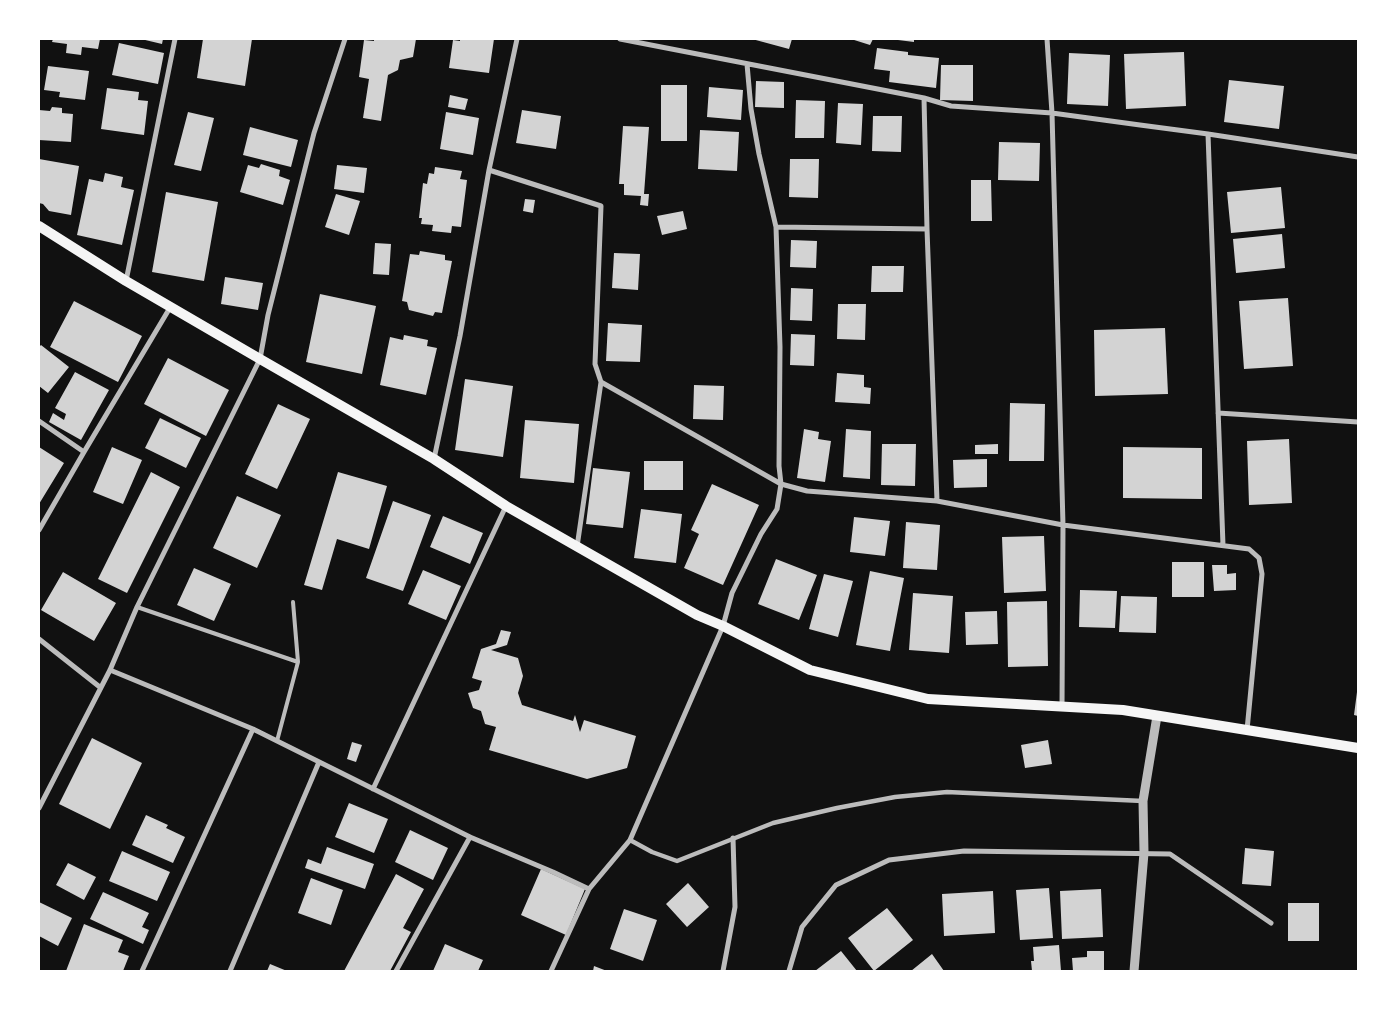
<!DOCTYPE html>
<html>
<head>
<meta charset="utf-8">
<style>
	body { margin:0 }
	#map { position:relative; width:1397px; height:1010px; overflow:hidden; background:#111; font-family:"Libre Baskerville",serif }
	canvas { display:block }
	.frame { position:absolute; inset:0; border:40px solid #fff; pointer-events:none }
</style>
</head>
<body>
<div id="map">
<canvas width="1397" height="1010"></canvas>
<div class="frame"></div>
</div>
<script>
const c = document.querySelector('canvas').getContext('2d');
c.lineJoin = 'round';
function fillPath(path, color) { c.fillStyle = color; c.fill(path, 'evenodd'); }
const toPath = rows => new Path2D(rows.map(r => 'M' + r).join(''));
function trace(path, color, width, dash) { c.strokeStyle = color; c.lineWidth = width; c.lineCap = dash ? 'butt' : 'round'; c.setLineDash(dash || []); c.stroke(path); }
fillPath(toPath([
	[53,39,100,39,98,49,82,47,81,55,66,53,67,44,52,42],
	[141,39,163,39,162,44],
	[203,39,252,39,245,86,197,78],
	[374,39,416,39,413,57,400,60,398,70,388,75,381,121,363,118,369,79,359,77,364,40,374,41],
	[460,39,494,39,489,73,449,68,453,40,460,41],
	[752,39,792,39,789,49],
	[851,39,873,39,870,45],
	[898,39,914,39,914,42,898,40],
	[119,43,164,53,158,84,112,75],
	[877,48,908,52,908,55,939,58,936,88,889,82,890,71,874,69],
	[1184,52,1186,106,1126,109,1124,54],
	[1069,53,1110,55,1108,106,1067,104],
	[941,65,973,65,973,101,940,100],
	[48,66,89,71,85,100,59,97,60,92,44,90],
	[1229,80,1284,86,1279,129,1224,122],
	[756,81,784,82,784,108,755,107],
	[661,85,687,85,687,141,661,141],
	[709,87,743,90,741,120,707,117],
	[107,88,139,92,138,100,148,101,144,135,101,129],
	[450,95,468,99,465,110,448,107],
	[796,100,825,101,824,138,795,138],
	[838,103,863,104,861,145,836,143],
	[52,107,62,108,62,113,73,114,71,142,39,140,39,110,50,111],
	[522,110,561,116,556,149,516,143],
	[188,112,214,118,201,171,174,165],
	[446,112,479,118,473,155,440,149],
	[873,116,902,116,901,152,872,151],
	[623,126,649,127,644,194,649,194,648,206,640,205,641,196,624,195,624,184,619,184],
	[250,127,298,140,291,167,243,155],
	[700,130,739,132,737,171,698,169],
	[999,142,1040,143,1039,181,998,180],
	[39,159,79,166,71,215,49,211,43,204,39,203],
	[790,159,819,159,818,198,789,197],
	[261,164,280,170,279,176,290,180,283,205,240,192,248,165,259,168],
	[337,165,367,168,364,193,334,189],
	[435,167,462,171,460,179,467,180,461,227,452,226,451,233,432,231,433,225,421,224,422,218,419,218,423,183,427,184,429,173,434,174],
	[105,173,123,177,121,187,134,190,122,245,77,235,89,179,103,182],
	[971,180,991,180,992,221,971,221],
	[1281,187,1285,228,1231,233,1227,192],
	[166,192,218,202,204,281,152,272],
	[336,194,360,201,349,235,325,227],
	[525,199,535,200,533,213,523,211],
	[683,211,687,229,662,235,657,216],
	[1282,234,1285,268,1236,273,1233,239],
	[791,240,817,241,816,268,790,267],
	[375,243,391,244,389,275,373,274],
	[420,251,445,255,445,260,452,261,442,313,435,312,433,316,409,310,407,302,402,301,410,254,419,255],
	[614,253,640,254,638,290,612,288],
	[872,266,904,266,903,292,871,292],
	[225,277,263,283,258,310,221,304],
	[791,288,813,289,812,321,790,320],
	[320,294,376,306,362,374,306,362],
	[1288,298,1293,366,1244,369,1239,301],
	[74,301,142,336,118,382,50,347],
	[838,304,866,304,865,340,837,339],
	[608,323,642,325,640,362,606,361],
	[1165,328,1168,394,1095,396,1094,330],
	[791,334,815,335,814,366,790,365],
	[404,335,428,340,427,346,437,348,426,395,380,385,390,337,403,340],
	[41,345,69,367,48,393,39,386,39,347],
	[168,358,229,390,206,436,144,404],
	[75,372,109,390,81,440,49,422,53,413,64,420,66,414,55,408],
	[837,373,864,375,864,387,871,388,870,404,835,402],
	[465,379,513,386,503,457,455,450],
	[694,385,724,386,723,420,693,419],
	[1010,403,1045,404,1044,461,1009,461],
	[278,404,310,419,277,489,245,474],
	[160,418,201,438,186,468,145,448],
	[525,420,579,424,574,483,520,478],
	[804,429,819,432,818,439,831,441,825,482,797,478],
	[846,429,871,431,870,479,843,477],
	[1289,439,1292,503,1249,505,1247,441],
	[882,444,916,444,915,486,881,485],
	[998,444,998,454,975,454,975,445],
	[39,447,64,463,39,504],
	[112,447,142,460,123,504,93,492],
	[1123,447,1202,448,1202,499,1123,498],
	[987,459,987,487,954,488,953,460],
	[644,461,683,461,683,490,644,490],
	[593,468,630,472,623,528,586,524],
	[151,472,180,487,127,593,98,579],
	[338,472,387,486,369,549,337,539,322,590,304,585],
	[712,484,759,505,723,585,684,568,699,534,691,530],
	[237,496,281,515,257,568,213,548],
	[393,501,431,515,403,591,366,578],
	[641,509,682,514,676,563,634,558],
	[443,516,483,533,470,564,430,547],
	[854,517,890,521,885,556,850,552],
	[906,522,940,525,937,570,903,568],
	[1044,536,1046,591,1004,593,1002,537],
	[776,559,817,575,799,620,758,604],
	[1172,562,1204,562,1204,597,1172,597],
	[1212,565,1227,565,1227,574,1236,573,1236,590,1214,591],
	[194,568,231,584,214,621,177,605],
	[423,570,461,586,446,620,408,604],
	[870,571,904,578,890,651,856,645],
	[63,572,116,603,94,641,41,610],
	[824,574,853,581,838,637,809,629],
	[1080,590,1117,591,1115,628,1079,627],
	[913,593,953,596,949,653,909,650],
	[1121,596,1157,597,1156,633,1119,632],
	[1047,601,1048,666,1008,667,1007,602],
	[997,611,998,644,966,645,965,612],
	[501,630,511,632,507,645,491,650,518,658,523,676,518,693,522,705,573,721,575,715,580,732,584,720,636,736,627,768,587,779,489,750,496,727,485,724,481,711,473,708,468,693,479,690,482,681,472,678,481,649,496,644],
	[1357,692,1358,692,1358,716,1354,715],
	[92,738,142,763,110,829,59,804],
	[1048,740,1052,764,1025,768,1021,745],
	[352,742,362,745,356,762,347,759],
	[349,803,388,819,374,853,335,837],
	[146,815,168,825,166,828,185,837,173,863,132,845],
	[410,830,448,848,433,880,395,862],
	[327,847,374,864,365,889,305,868,308,859,321,864],
	[1245,848,1274,851,1271,886,1242,884],
	[122,851,170,872,157,901,109,881],
	[68,863,96,877,84,900,56,885],
	[541,869,585,889,566,935,521,915],
	[396,874,424,889,403,928,411,932,390,971,344,971],
	[311,878,343,890,331,925,298,913],
	[688,883,709,907,687,927,666,904],
	[1049,888,1053,938,1020,940,1016,890],
	[1101,889,1103,937,1062,939,1060,891],
	[993,891,995,933,944,936,942,894],
	[103,892,149,913,142,927,149,930,143,944,90,919],
	[39,902,72,918,58,946,39,936],
	[1288,903,1319,903,1319,941,1288,941],
	[887,908,913,940,874,971,848,938],
	[624,909,657,920,643,961,610,949],
	[84,924,123,940,118,952,129,956,123,971,99,970,98,971,66,971],
	[445,944,483,960,478,971,433,971],
	[1059,945,1061,971,1032,971,1031,961,1034,961,1033,947],
	[841,951,857,971,815,971],
	[1087,951,1104,951,1104,971,1073,971,1072,958,1087,957],
	[932,954,944,971,911,971],
	[270,964,287,971,267,971],
	[594,966,607,971,593,971]
]), '#d3d3d3');
trace(toPath([
	[137,607,298,662],
	[277,741,298,662,293,602]
]), '#bcbcbc', 4);
trace(toPath([
	[630,840,652,852,677,861,773,823,837,808,895,797,947,792,1143,801]
]), '#bcbcbc', 4.5);
trace(toPath([
	[620,39,924,98,951,106,1052,113,1140,125,1208,134,1358,157],
	[1047,39,1052,113,1063,525,1062,707],
	[924,98,927,229,937,501],
	[1208,134,1223,545],
	[489,170,601,206,595,364,601,382,577,547],
	[776,227,927,229],
	[126,281,175,39],
	[601,382,781,484,807,491,937,501,1063,525,1249,549,1259,558,1262,574,1247,730],
	[1218,413,1358,422],
	[39,421,84,452],
	[434,459,460,336,489,170,517,39],
	[39,530,84,452,171,306],
	[39,639,101,688],
	[110,670,253,729,470,837,553,872,589,889],
	[373,789,506,506],
	[39,808,110,670,137,607,260,359,268,315,314,133,345,39],
	[142,971,253,729],
	[230,971,319,762],
	[396,971,470,837],
	[551,971,589,889,630,840,723,626,732,593,761,534,777,509,781,484,779,466,780,347,776,227,759,154,751,109,747,64],
	[723,971,735,907,733,838],
	[789,971,802,927,836,885,889,860,964,851,1170,854,1271,923]
]), '#bcbcbc', 5);
trace(toPath([
	[1134,971,1144,853,1143,801,1157,716]
]), '#bcbcbc', 9);
trace(toPath([
	[39,226,126,281,260,359,434,459,506,506,697,615,723,626,810,670,928,699,1123,710,1358,748]
]), '#f5f5f5', 10);
</script>
</body>
</html>
